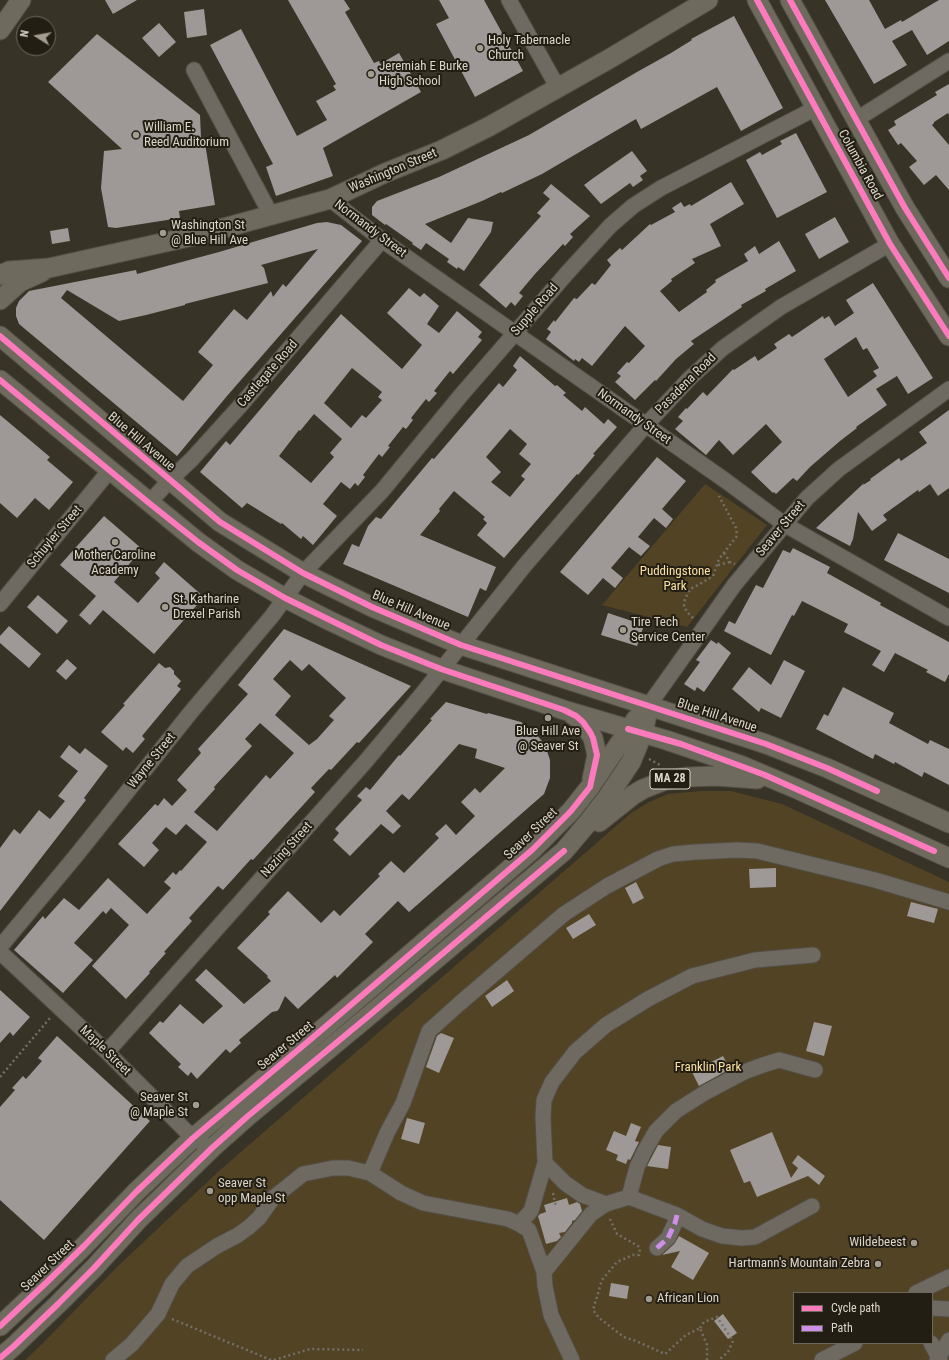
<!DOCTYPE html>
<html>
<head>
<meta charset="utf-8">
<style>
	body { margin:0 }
	#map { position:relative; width:949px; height:1360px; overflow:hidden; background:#383327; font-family:"Roboto Condensed",sans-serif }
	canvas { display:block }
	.legend { position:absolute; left:793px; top:1292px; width:140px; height:52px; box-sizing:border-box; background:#231e14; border:1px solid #6d685c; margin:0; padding:5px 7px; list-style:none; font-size:12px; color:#dcd6c8 }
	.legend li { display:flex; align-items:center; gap:8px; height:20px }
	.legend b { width:20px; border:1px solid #6d685c }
	.north { position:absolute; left:16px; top:16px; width:40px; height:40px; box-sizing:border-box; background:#231e14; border:1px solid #6d685c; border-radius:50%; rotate:281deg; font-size:11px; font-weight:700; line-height:16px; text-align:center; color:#dcd6c8 }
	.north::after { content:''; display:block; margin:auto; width:14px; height:18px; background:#a39d90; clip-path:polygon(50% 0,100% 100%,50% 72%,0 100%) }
</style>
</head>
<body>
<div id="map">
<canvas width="949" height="1360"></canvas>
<ul class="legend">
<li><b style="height:5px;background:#fd7abc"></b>Cycle path</li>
<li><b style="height:5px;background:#ce8fe9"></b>Path</li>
</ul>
<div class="north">N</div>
</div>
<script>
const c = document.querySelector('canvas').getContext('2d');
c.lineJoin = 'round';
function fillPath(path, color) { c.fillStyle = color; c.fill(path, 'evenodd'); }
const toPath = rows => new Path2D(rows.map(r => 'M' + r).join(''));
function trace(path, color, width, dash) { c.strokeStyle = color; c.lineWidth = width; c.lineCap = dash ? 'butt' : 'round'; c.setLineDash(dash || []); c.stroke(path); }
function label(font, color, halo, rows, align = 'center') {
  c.font = font + ' "Roboto Condensed",sans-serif'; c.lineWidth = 4; c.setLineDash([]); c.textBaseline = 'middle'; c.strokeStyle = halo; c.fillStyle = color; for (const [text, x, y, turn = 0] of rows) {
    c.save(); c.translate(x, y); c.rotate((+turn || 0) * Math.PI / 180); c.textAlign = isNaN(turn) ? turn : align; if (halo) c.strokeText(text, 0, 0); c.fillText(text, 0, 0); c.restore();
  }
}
fillPath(toPath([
	[705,484,767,525,687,627,602,605],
	[701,791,731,791,782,804,949,882,949,1360,25,1360,43,1343,117,1267,219,1171,631,813,649,802,668,794],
	[794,1293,932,1293,932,1343,794,1343]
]), '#514324');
fillPath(toPath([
	[105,0,137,0,113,14],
	[288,0,344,0,350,9,345,12,374,63,379,61,380,64,399,53,421,92,323,148,333,176,276,196,266,167,273,164,210,45,241,29,297,136,327,120,316,101,336,90,333,86,336,84],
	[439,0,484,0,523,71,475,97,436,24,449,18],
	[825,0,869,0,885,29,901,20,902,22,939,0,949,0,949,41,927,55,912,30,892,41,907,65,874,84],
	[204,9,207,35,187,38,184,12],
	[734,16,783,108,741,131,717,87,641,129,636,119,542,174,502,193,501,192,482,201,425,224,451,243,468,218,493,222,491,232,464,271,458,267,457,269,447,262,449,259,426,243,421,250,412,244,413,243,386,224,385,225,372,215,372,207,377,201,439,177,529,135,637,72,671,53,692,40,691,39],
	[159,23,176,42,159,57,142,38],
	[97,34,200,115,201,138,204,137,215,205,179,211,180,218,116,228,108,227,101,188,104,151,122,149,48,82],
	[949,84,949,115,948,113,934,122,934,123,932,125,949,145,949,190,936,175,924,185,909,167,917,161,901,143,898,145,888,130,896,125,894,121,937,95,935,92],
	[796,133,827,192,777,218,746,160,760,152,762,155,782,144,780,141],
	[632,151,647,171,640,176,643,180,633,187,630,183,601,204,584,185,592,179],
	[731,182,744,204,710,224,721,246,692,259,695,263,671,279,672,281,660,291,679,312,707,292,706,290,716,282,715,280,748,261,744,254,755,246,759,254,779,241,796,271,765,289,766,291,741,305,742,307,691,341,694,344,676,359,656,381,655,380,635,400,615,382,621,376,617,373,627,362,629,363,645,346,625,326,592,366,582,358,579,362,575,359,574,361,546,339,551,332,547,329,554,320,555,322,574,298,577,299,592,283,595,285,611,265,607,260,620,248,622,250,650,224,651,225,675,212,672,208,681,202,684,207,690,204,691,206],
	[551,184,590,216,570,234,573,237,565,246,563,244,535,274,519,293,523,296,515,306,511,302,506,308,479,285,541,216,537,213,550,199,543,193],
	[835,217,849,242,819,259,805,234],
	[327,222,341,225,362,241,227,396,177,456,19,324,16,316,16,308,19,301,29,291,136,270,137,274,219,252,317,223],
	[318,249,286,287,283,284,273,297,271,291,247,320,234,309,198,352,213,365,183,401,61,298,67,290,119,321,146,315,185,305,185,304,268,283,264,268,261,265],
	[68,228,70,241,52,244,50,231],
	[873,283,933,378,908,394,897,376,876,389,887,405,856,427,857,428,840,441,810,467,797,481,793,478,776,494,774,492,773,493,751,472,782,442,766,424,733,455,719,440,706,455,675,429,683,421,678,417,686,408,687,409,703,392,707,396,733,369,734,370,755,356,758,361,777,348,774,344,789,334,792,337,823,316,824,319,829,316,835,326,854,313,846,300],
	[856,337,863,350,867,348,879,368,873,371,877,376,848,397,824,359],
	[409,288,420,297,424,293,439,306,427,324,439,333,457,311,482,332,478,337,482,340,453,374,450,371,434,391,437,393,429,402,426,399,411,418,413,420,406,429,403,427,388,446,390,447,382,457,379,454,363,475,365,477,358,486,355,483,350,489,341,482,323,504,337,516,313,545,303,536,301,539,282,523,281,524,247,503,242,508,200,472,226,441,230,445,341,314,402,369,422,345,387,313],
	[352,368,382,392,378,397,382,400,366,418,362,415,351,428,324,403],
	[314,414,342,439,330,453,334,457,311,483,279,456,299,430,300,431],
	[520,356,555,386,557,385,566,393,563,395,582,411,585,407,604,424,608,419,617,427,593,454,595,455,578,475,577,474,504,558,477,535,487,523,483,519,485,517,454,491,439,509,440,511,420,535,496,567,486,591,480,588,468,617,343,564,352,544,359,547,368,526,376,517,381,519,432,458,434,459,499,383,503,387,517,370,513,366],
	[510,429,527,444,519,454,531,464,521,476,525,479,510,497,491,482,501,472,486,457],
	[949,410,949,488,938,496,930,484,919,492,918,490,883,515,887,520,872,531,858,512,853,539,850,546,816,528,864,483,863,485,871,480,870,479,899,458,901,461,927,443,919,432],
	[0,415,50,457,47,460,73,482,49,510,35,498,17,518,0,503],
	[657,457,686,481,662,509,673,519,666,528,654,518,638,537,650,546,641,556,629,547,611,568,623,578,615,588,603,578,588,595,560,572],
	[104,516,142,549,114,582,138,603,160,578,155,573,164,562,204,597,154,654,103,610,90,625,79,615,96,596,60,565],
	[898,533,949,559,949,593,884,560],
	[793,548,830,567,827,573,881,603,880,605,949,642,949,674,945,682,926,672,928,670,895,653,884,672,872,665,881,651,844,632,848,624,802,601,794,616,792,615,771,655,724,631,729,621,735,624,756,585,763,588,783,550,790,553],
	[38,595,68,621,57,634,27,607],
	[608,613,644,625,637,646,601,635],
	[9,626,41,654,29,668,0,643,0,636],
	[284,629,411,686,359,743,357,742,331,770,329,769,311,788,315,792,253,860,251,859,223,890,218,886,189,918,192,921,164,952,166,953,149,972,150,973,126,999,92,966,129,925,111,908,106,914,103,911,74,943,93,960,63,993,14,950,43,916,45,919,64,898,79,910,108,878,147,914,171,888,164,882,173,872,176,875,180,870,181,871,207,842,186,824,176,835,166,827,152,843,159,850,144,867,118,844,155,804,158,806,164,798,172,806,187,790,177,780,201,753,198,749,248,694,238,685],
	[290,660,302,671,309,664,346,698,329,716,334,720,317,739,309,745,275,715,291,696,273,679],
	[260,723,294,753,270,779,266,775,217,831,194,812,215,789,214,787,252,746,245,739],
	[711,640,717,644,718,642,731,653,704,692,697,687,695,691,684,684,700,662,696,660],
	[67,659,77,668,66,680,56,671],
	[784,660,805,671,781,718,761,708,759,712,732,689,749,667,771,685],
	[159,663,165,668,170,667,174,671,174,674,181,681,177,686,181,689,142,736,145,739,133,753,126,747,123,751,101,732,125,705,123,704],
	[843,687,894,713,889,723,928,744,930,740,949,749,949,785,924,772,922,777,895,762,894,764,875,754,873,759,816,729,824,714,828,716],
	[446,702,487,714,488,713,521,722,533,730,545,745,550,760,550,778,544,794,409,912,398,901,365,934,373,942,337,978,335,975,298,1009,285,996,279,1009,277,1011,272,1012,239,1040,241,1043,230,1053,226,1049,197,1079,191,1072,188,1076,178,1067,181,1064,149,1033,160,1021,163,1023,180,1004,203,1024,223,1006,195,980,206,969,244,1004,271,981,267,977,268,976,237,948,270,914,268,912,288,891,321,923,334,910,340,916,380,876,378,874,391,861,404,873,439,838,435,834,446,824,456,835,475,816,461,802,475,788,480,793,505,768,475,758,477,749,459,744,409,800,402,794,386,811,401,826,393,834,381,824,350,856,333,840,339,833,335,829,362,800,357,796,366,787,370,790,399,755,400,756,432,720,430,719],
	[69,745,80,754,85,748,108,766,84,798,86,800,0,911,0,848,14,829,20,834,39,810,50,819,65,801,58,796,78,771,60,757],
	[776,868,776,887,750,888,749,869],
	[636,882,644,898,633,904,625,888],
	[911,902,938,909,934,923,907,916],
	[589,914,596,925,573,939,566,928],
	[507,980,514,991,492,1007,485,996],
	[0,990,30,1017,13,1036,10,1032,0,1043],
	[814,1022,832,1026,824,1056,806,1051],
	[441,1033,454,1038,439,1073,426,1067,437,1036],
	[57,1036,150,1121,44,1240,0,1200,0,1107,15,1090,12,1088,23,1076,26,1079,42,1061,38,1058],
	[723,1056,730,1069,699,1086,692,1072],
	[407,1118,425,1123,419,1144,401,1139],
	[631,1123,641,1127,635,1141,639,1142,630,1160,628,1159,626,1164,616,1160,618,1155,606,1150,614,1131,626,1136],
	[772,1132,791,1178,798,1168,792,1163,798,1155,825,1176,819,1185,808,1176,757,1197,750,1181,744,1183,730,1150],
	[658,1145,671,1147,668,1169,647,1166],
	[567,1198,569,1205,577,1202,580,1204,582,1211,575,1220,572,1221,572,1223,565,1232,559,1233,561,1237,557,1241,546,1244,538,1216,540,1214,546,1212,544,1205],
	[679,1236,709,1253,693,1280,671,1267,680,1251,662,1255,674,1244],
	[611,1283,629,1286,627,1299,609,1296],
	[723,1314,737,1333,728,1339,714,1321]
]), '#9e9897');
const minor = toPath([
	[509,0,558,88],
	[194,70,271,215],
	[857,119,949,61],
	[330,199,382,240,726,481,784,524,949,618],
	[149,503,170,480,192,459,240,406,382,240],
	[0,604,110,470],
	[649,705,735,584,807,498,839,469,949,389],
	[0,947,75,857,191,712,272,616,303,573,382,491,462,394,568,272,610,226,633,206,661,188,816,108],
	[0,952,107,1052,193,1138,203,1143],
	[107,1052,366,761,422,694,525,565,645,426,690,378,723,348,781,307,890,244],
	[545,1163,543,1117,544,1100,552,1082,575,1052,606,1025,648,999,692,976,755,960,813,955],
	[370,1173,387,1133,403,1103,429,1031,459,1004,564,914,607,886,658,859,673,854,696,852,737,850,757,851,875,880,949,902],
	[629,1197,637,1167,644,1152,656,1131,676,1111,706,1092,744,1072,763,1065,779,1060,815,1070],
	[519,1224,531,1211,545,1163,565,1183,582,1195,606,1204,629,1197,677,1215,702,1229,722,1236,742,1238,755,1237,812,1206],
	[657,1248,668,1238,675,1223,677,1215],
	[544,1272,591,1214,606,1204],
	[916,1293,949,1277],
	[932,1308,949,1309],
	[931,1343,940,1360],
	[113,1360,132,1344,158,1314,172,1284,187,1266,217,1246,238,1235,249,1227,259,1218,273,1198,303,1174,333,1168,348,1168,370,1173,401,1193,423,1203,508,1219,519,1224,529,1230,544,1272,545,1286,551,1315,572,1360],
	[822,1360,855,1343],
	[937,1360,949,1340]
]);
const major = toPath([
	[757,0,890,244,949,336],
	[790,0,905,208,949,278],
	[0,30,21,0],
	[0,275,9,271,49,268,202,234,330,199,385,173,442,150,490,126,609,59,708,0],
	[0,300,20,282,42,272],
	[0,336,220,522,303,573,372,607,461,645,766,744,827,768,949,823],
	[0,380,198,542,237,570,285,598,328,620,381,645,441,669,564,710,666,740,740,765,797,789,949,858],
	[572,714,583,722,593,738,597,755,592,779],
	[599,822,633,795,643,789,666,780,688,777,716,776,757,779],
	[0,1326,47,1282,84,1246,136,1192,193,1138,311,1039,532,850,571,811,590,787,636,719],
	[0,1358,14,1346,58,1304,94,1268,138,1220,212,1148,248,1116,371,1014,564,851,586,825,607,798,631,762,643,733,649,705]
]);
trace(minor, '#544f45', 17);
trace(major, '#544f45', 21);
trace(toPath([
	[724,553,730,562,735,564],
	[718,565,730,562],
	[693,618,687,612,684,606,685,599,690,589,700,584,713,576,719,559,737,536,736,528,719,496],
	[649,759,660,765],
	[0,1077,50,1018],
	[553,1193,556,1207],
	[610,1219,617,1234,638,1246,640,1249,639,1255,633,1255,617,1262,602,1280,593,1310,599,1318,624,1337,636,1341,665,1354,686,1335,700,1328,707,1345,707,1360],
	[172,1319,271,1360],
	[700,1328,704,1322,717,1317,733,1341,728,1352,719,1360],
	[274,1360,310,1349,363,1350]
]), '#747068', 2.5, [2, 3]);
trace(minor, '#6e6a62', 15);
trace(major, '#6f6a5e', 19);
trace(toPath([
	[657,1248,668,1238,675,1223,677,1215]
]), '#ce8fe9', 5, [10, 5]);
trace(toPath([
	[757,0,890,244,949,336],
	[790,0,905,208,949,278],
	[0,336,220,522,303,573,372,607,461,645,766,744,827,768,877,791],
	[0,380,149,503,198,542,237,570,285,598,381,645,441,669,564,710,576,716,583,722,590,732,593,738,597,755,590,787,571,811,532,850,311,1039,193,1138,136,1192,84,1246,47,1282,0,1326],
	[628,729,681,744,765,775,934,851],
	[0,1358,14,1346,58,1304,94,1268,138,1220,212,1148,248,1116,371,1014,564,851]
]), '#fd7abc', 6);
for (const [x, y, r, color] of [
	[480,48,4,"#a39d90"],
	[371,74,4,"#a39d90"],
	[136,135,4,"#a39d90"],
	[163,233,4,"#a39d90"],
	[115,542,4,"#a39d90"],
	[165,607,4,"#a39d90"],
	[623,630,4,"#a39d90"],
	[548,718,4,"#a39d90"],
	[196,1105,4,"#a39d90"],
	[210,1191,4,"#a39d90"],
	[914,1243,4,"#a39d90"],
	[878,1264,4,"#a39d90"],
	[649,1299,4,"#a39d90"]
]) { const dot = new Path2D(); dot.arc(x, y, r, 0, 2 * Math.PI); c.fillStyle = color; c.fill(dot); trace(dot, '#231e14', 1.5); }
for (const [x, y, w] of [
	[670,779,40]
]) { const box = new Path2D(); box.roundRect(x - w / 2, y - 10, w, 20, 3); c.fillStyle = '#231e14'; c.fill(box); trace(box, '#dcd6c8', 1); }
label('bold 12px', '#dcd6c8', null, [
	["MA 28",670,779]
]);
label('13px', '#dcd6c8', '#231e14', [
	["Holy Tabernacle",488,41],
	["Church",488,56],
	["Jeremiah E Burke",379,67],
	["High School",379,82],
	["William E.",144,128],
	["Reed Auditorium",144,143],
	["Washington St",171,226],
	["@ Blue Hill Ave",171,241],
	["Mother Caroline",115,556,"center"],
	["Academy",115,571,"center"],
	["St. Katharine",173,600],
	["Drexel Parish",173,615],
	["Tire Tech",631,623],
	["Service Center",631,638],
	["Blue Hill Ave",548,732,"center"],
	["@ Seaver St",548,747,"center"],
	["Seaver St",188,1098,"right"],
	["@ Maple St",188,1113,"right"],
	["Seaver St",218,1184],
	["opp Maple St",218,1199],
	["Wildebeest",906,1243,"right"],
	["Hartmann's Mountain Zebra",870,1264,"right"],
	["African Lion",657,1299]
], 'left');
label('13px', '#dcd6c8', '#231e14', [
	["Columbia Road",860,165,61],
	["Washington Street",393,171,-23],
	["Normandy Street",370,229,37],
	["Supple Road",535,310,-49],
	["Castlegate Road",268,374,-49],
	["Pasadena Road",686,384,-45],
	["Normandy Street",634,417,35],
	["Blue Hill Avenue",141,442,40],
	["Seaver Street",781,529,-50],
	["Schuyler Street",55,537,-50],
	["Blue Hill Avenue",411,611,23],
	["Blue Hill Avenue",717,716,18],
	["Wayne Street",152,761,-51],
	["Seaver Street",531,834,-44],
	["Nazing Street",287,850,-48],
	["Seaver Street",286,1046,-40],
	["Maple Street",105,1051,44],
	["Seaver Street",48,1266,-44]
]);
label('13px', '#fbe0a2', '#231e14', [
	["Puddingstone",675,572],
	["Park",675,587],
	["Franklin Park",708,1068]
]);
</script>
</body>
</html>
